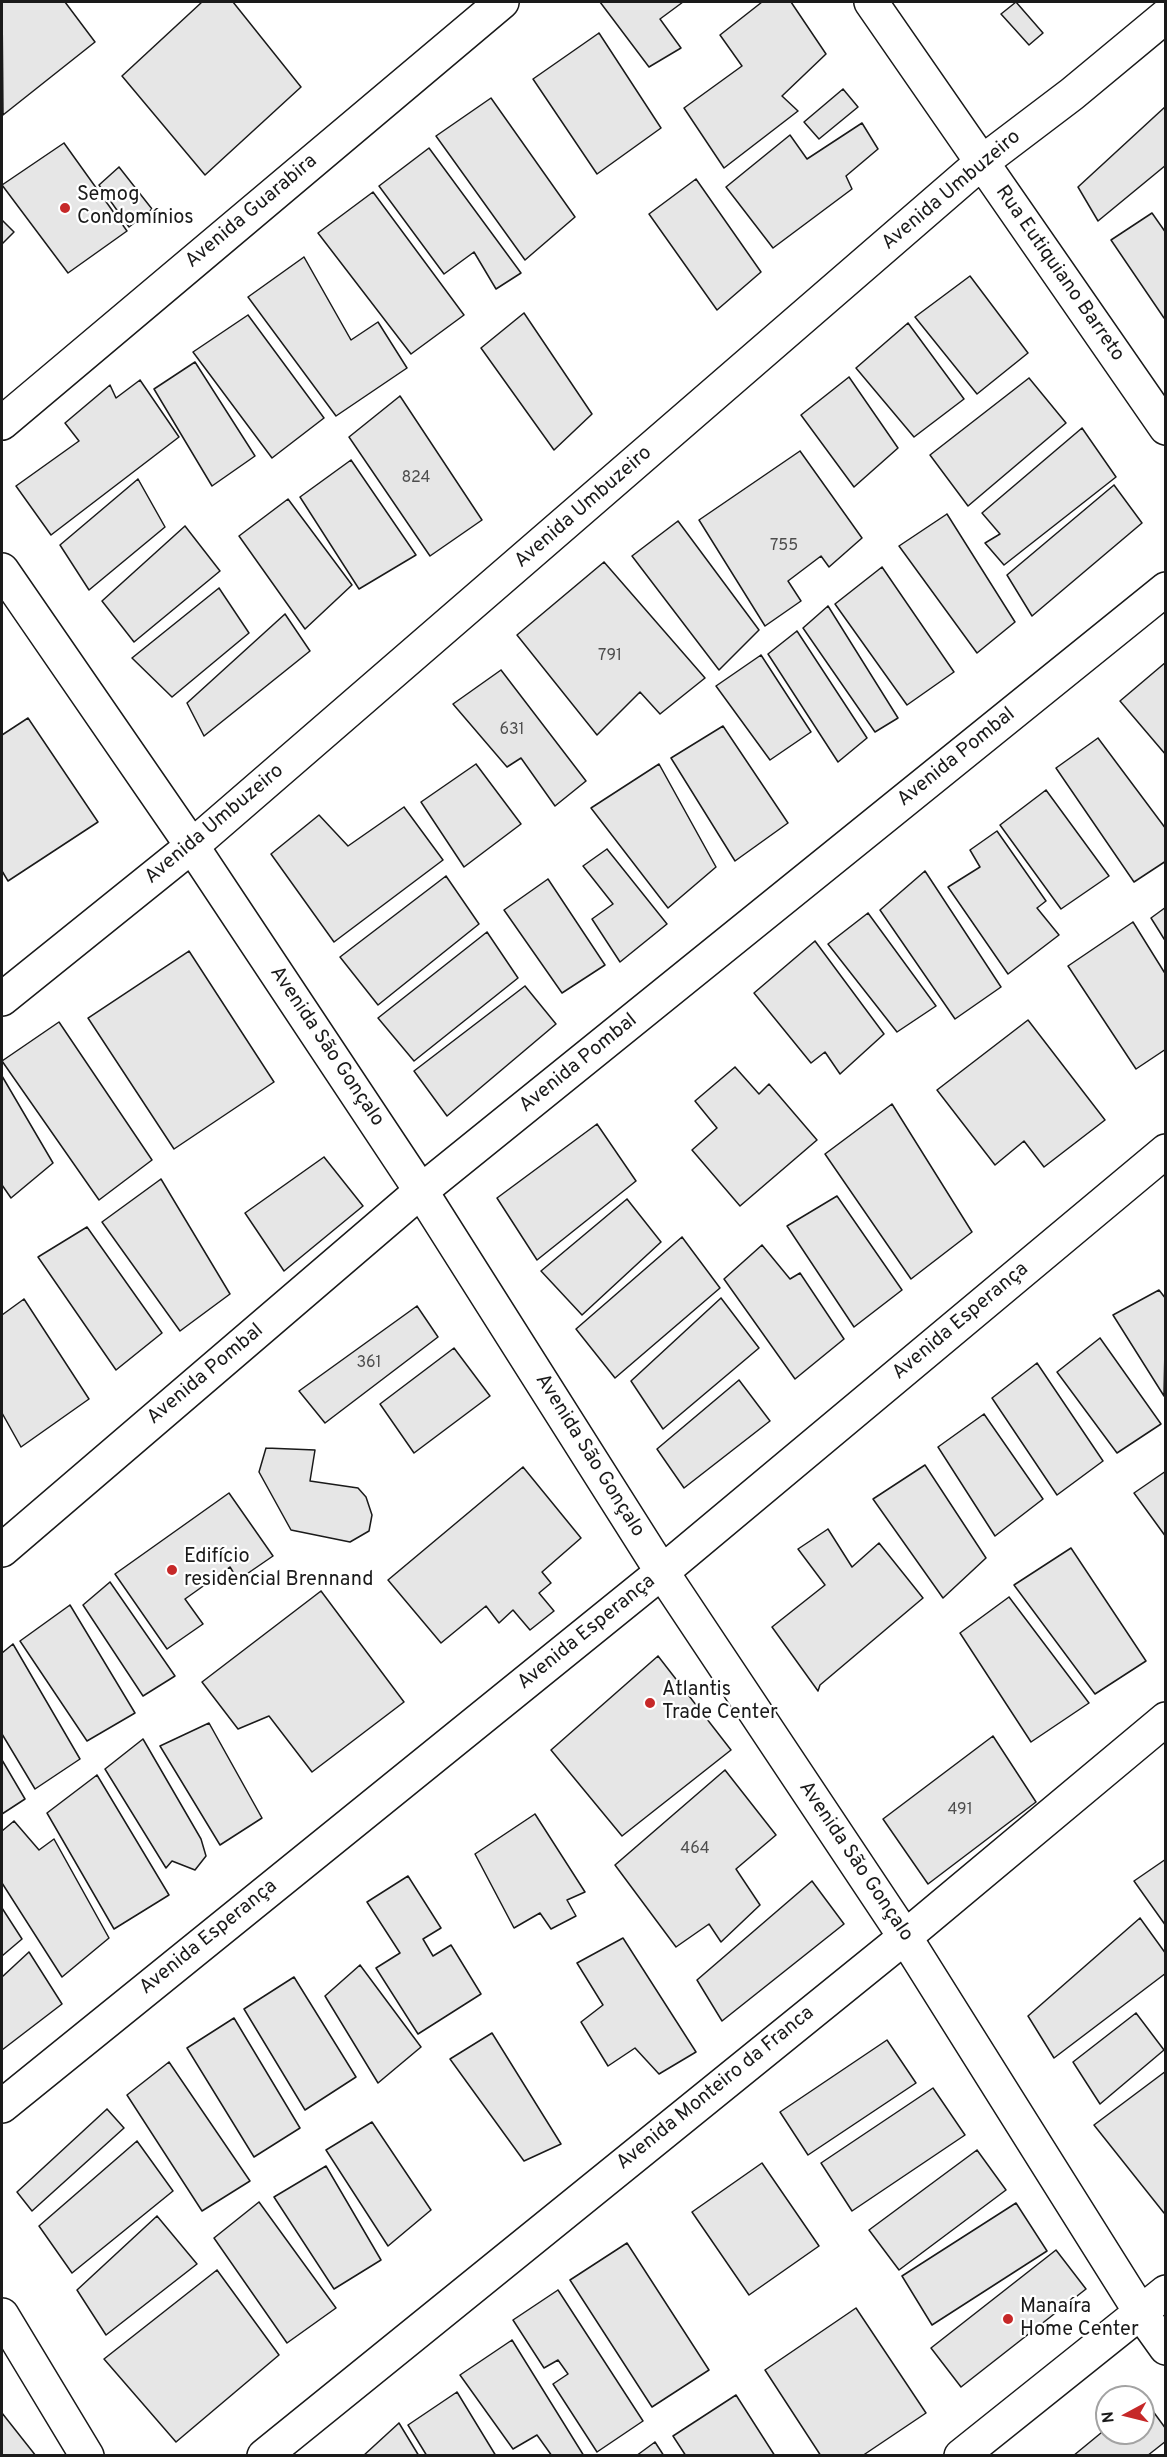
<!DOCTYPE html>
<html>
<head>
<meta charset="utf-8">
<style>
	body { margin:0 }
	#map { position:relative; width:1167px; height:2457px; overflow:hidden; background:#fff; font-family:Overpass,sans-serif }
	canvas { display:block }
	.frame { position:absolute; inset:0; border:3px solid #1a1a1a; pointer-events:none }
	.north { position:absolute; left:1095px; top:2385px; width:60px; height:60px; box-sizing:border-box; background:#fff; border:2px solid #a3a3a3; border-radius:50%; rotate:263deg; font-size:16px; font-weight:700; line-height:24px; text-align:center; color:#1a1a1a }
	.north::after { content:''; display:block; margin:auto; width:21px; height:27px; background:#c62828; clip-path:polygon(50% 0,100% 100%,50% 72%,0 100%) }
</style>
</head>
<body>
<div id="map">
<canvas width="1167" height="2457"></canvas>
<div class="frame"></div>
<div class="north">N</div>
</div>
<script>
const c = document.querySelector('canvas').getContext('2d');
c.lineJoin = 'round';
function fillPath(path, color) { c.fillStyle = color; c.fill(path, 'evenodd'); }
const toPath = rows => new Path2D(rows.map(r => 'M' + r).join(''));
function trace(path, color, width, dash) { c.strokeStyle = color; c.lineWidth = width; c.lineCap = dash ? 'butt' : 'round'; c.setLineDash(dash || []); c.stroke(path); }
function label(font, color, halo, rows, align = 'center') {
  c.font = font + ' Overpass,sans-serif'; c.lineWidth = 4.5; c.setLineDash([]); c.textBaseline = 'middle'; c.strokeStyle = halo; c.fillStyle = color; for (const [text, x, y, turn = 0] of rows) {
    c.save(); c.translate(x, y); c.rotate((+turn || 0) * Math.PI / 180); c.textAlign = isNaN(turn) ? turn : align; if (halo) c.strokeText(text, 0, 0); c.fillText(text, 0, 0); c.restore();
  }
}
const building = toPath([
	[2,2,65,2,95,42,3,115,2,2],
	[202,2,233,2,301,87,205,175,122,76,202,2],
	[600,2,683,2,660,19,681,48,649,67,600,2],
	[762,2,791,2,826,54,782,96,798,111,724,168,684,108,742,66,720,35,762,2],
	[1016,2,1043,33,1029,45,1001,14,1016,2],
	[599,33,661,128,597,174,533,79,599,33],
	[843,89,858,107,819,139,804,122,843,89],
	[491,98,575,217,525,260,436,136,491,98],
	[1166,106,1166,165,1098,221,1078,187,1166,106],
	[862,123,878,149,846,176,852,189,773,248,726,187,790,135,807,159,862,123],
	[64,143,127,231,68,273,2,185,64,143],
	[429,148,521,273,496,289,474,252,444,274,379,186,429,148],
	[119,167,152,209,129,227,99,185,119,167],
	[696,179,761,272,717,310,649,214,696,179],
	[373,192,464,315,411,354,318,233,373,192],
	[1152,213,1166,233,1166,317,1164,318,1111,240,1152,213],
	[2,220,14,232,2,244,2,220],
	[304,257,351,340,378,322,407,368,336,416,248,297,304,257],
	[970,276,1028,353,977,394,915,317,970,276],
	[524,313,592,414,554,450,481,348,524,313],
	[248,315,324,418,272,458,193,352,248,315],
	[908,323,964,399,914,437,856,368,908,323],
	[195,362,255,456,212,486,154,389,195,362],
	[849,377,898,448,854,487,801,415,849,377],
	[1029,378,1066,423,968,506,930,455,1029,378],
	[140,380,179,437,51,535,16,486,79,441,65,423,110,385,116,398,140,380],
	[400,396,482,520,430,556,349,437,400,396],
	[1082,428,1116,477,1004,565,985,543,1000,534,982,513,1082,428],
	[800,451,862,538,829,567,821,556,788,581,801,601,765,626,699,520,800,451],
	[351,460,416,555,359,589,300,497,351,460],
	[138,479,165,527,89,590,60,545,138,479],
	[1114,485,1142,523,1032,616,1007,575,1114,485],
	[288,499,352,585,305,629,239,536,288,499],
	[947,514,1015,622,977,653,899,546,947,514],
	[678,521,759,630,719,670,632,556,678,521],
	[185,526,220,571,134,642,102,601,185,526],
	[604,562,705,678,660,714,640,692,597,735,517,635,604,562],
	[882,567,954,672,907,705,835,604,882,567],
	[219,588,249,633,172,697,132,658,219,588],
	[828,606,898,718,875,732,803,628,828,606],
	[285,614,310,651,204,736,187,703,285,614],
	[797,631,867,738,838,762,768,654,797,631],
	[761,655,811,732,770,760,716,686,761,655],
	[1166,662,1166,755,1120,701,1166,662],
	[501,670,586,781,555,806,521,758,507,767,453,704,501,670],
	[28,718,98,822,8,881,2,871,2,735,28,718],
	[723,726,788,823,735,861,671,758,723,726],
	[1098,738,1166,829,1166,861,1134,882,1056,768,1098,738],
	[476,764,521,824,464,867,421,802,476,764],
	[659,764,716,867,668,908,591,808,659,764],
	[1046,790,1109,876,1061,909,1000,825,1046,790],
	[404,807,443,860,334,942,271,854,319,815,348,846,404,807],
	[997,831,1046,901,1037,908,1059,935,1008,974,948,887,980,867,970,850,997,831],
	[607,849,667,924,620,962,592,919,613,904,583,866,607,849],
	[925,871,1001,987,955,1019,880,910,925,871],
	[446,876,479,924,378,1005,340,957,446,876],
	[548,879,605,965,562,993,504,910,548,879],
	[1166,907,1166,942,1151,918,1166,907],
	[868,913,936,1006,897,1032,828,944,868,913],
	[1133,922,1166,975,1166,1049,1136,1069,1068,966,1133,922],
	[487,932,518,978,414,1061,378,1018,487,932],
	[815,941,884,1034,840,1074,825,1052,811,1063,754,993,815,941],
	[189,951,274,1082,174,1149,88,1018,189,951],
	[525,986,556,1024,447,1116,414,1071,525,986],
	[1028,1020,1105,1120,1044,1167,1024,1141,995,1165,937,1090,1028,1020],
	[59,1022,152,1160,99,1200,2,1061,59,1022],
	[735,1067,759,1094,769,1084,817,1140,740,1206,692,1150,717,1128,695,1101,735,1067],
	[2,1076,53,1163,11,1198,2,1185,2,1076],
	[892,1104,972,1232,911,1279,825,1154,892,1104],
	[597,1124,636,1181,537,1260,497,1198,597,1124],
	[324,1157,363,1206,284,1271,245,1213,324,1157],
	[161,1179,230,1294,180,1331,102,1222,161,1179],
	[837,1196,902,1290,854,1327,787,1226,837,1196],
	[627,1199,661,1242,582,1315,541,1271,627,1199],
	[87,1227,162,1333,116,1370,38,1257,87,1227],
	[682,1237,720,1288,615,1378,576,1329,682,1237],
	[762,1245,790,1279,800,1273,844,1339,795,1379,724,1279,762,1245],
	[1159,1290,1166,1299,1164,1396,1113,1315,1159,1290],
	[721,1298,759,1348,663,1429,631,1381,721,1298],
	[24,1299,89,1399,21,1447,2,1413,2,1315,24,1299],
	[417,1306,438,1337,325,1423,299,1391,417,1306],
	[1100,1338,1161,1424,1117,1453,1057,1372,1100,1338],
	[454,1348,490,1396,414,1453,380,1404,454,1348],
	[1037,1363,1103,1461,1057,1495,992,1398,1037,1363],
	[739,1380,770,1421,684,1488,657,1449,739,1380],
	[984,1414,1043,1499,995,1536,938,1447,984,1414],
	[266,1448,315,1450,310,1481,358,1488,366,1497,372,1515,369,1531,350,1542,291,1530,259,1472,266,1448],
	[925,1465,986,1558,943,1598,873,1499,925,1465],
	[523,1467,581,1538,542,1572,551,1583,539,1593,554,1611,530,1630,513,1610,499,1623,486,1606,441,1643,388,1580,523,1467],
	[1166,1471,1166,1537,1134,1493,1166,1471],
	[229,1493,273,1556,238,1580,230,1567,185,1599,203,1624,167,1649,115,1574,229,1493],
	[828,1529,852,1567,879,1543,923,1598,820,1685,818,1691,772,1627,825,1585,798,1549,828,1529],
	[1071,1548,1146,1661,1095,1694,1014,1585,1071,1548],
	[110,1582,175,1676,143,1696,83,1605,110,1582],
	[321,1591,404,1702,312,1772,269,1716,238,1729,202,1682,321,1591],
	[1009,1597,1089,1703,1031,1742,960,1633,1009,1597],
	[70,1605,135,1713,87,1741,20,1641,70,1605],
	[13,1644,80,1759,35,1789,2,1734,2,1653,13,1644],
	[658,1656,731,1750,622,1836,551,1750,658,1656],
	[209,1723,262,1818,220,1845,160,1746,209,1723],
	[993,1736,1036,1802,928,1884,883,1819,993,1736],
	[143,1739,201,1839,206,1856,195,1870,172,1861,166,1868,105,1769,143,1739],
	[2,1760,25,1799,2,1814,2,1760],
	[725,1770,776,1835,736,1869,760,1905,721,1942,709,1924,676,1947,615,1865,725,1770],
	[97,1775,169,1895,114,1929,47,1813,97,1775],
	[535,1814,585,1892,567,1900,576,1916,551,1929,540,1913,514,1928,475,1854,535,1814],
	[14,1821,39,1850,54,1839,109,1938,62,1977,2,1883,2,1831,14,1821],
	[1166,1859,1166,1926,1134,1881,1166,1859],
	[408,1876,441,1928,423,1939,433,1956,451,1945,481,1994,418,2034,376,1968,400,1953,367,1902,408,1876],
	[812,1881,844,1924,722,2021,697,1980,812,1881],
	[2,1908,22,1939,2,1956,2,1908],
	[1140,1918,1166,1954,1166,1973,1054,2058,1028,2016,1140,1918],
	[623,1938,696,2052,659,2074,635,2048,608,2066,581,2022,603,2005,577,1963,623,1938],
	[29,1952,62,2004,2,2050,2,1977,29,1952],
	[360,1965,421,2047,378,2083,325,1996,360,1965],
	[294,1977,356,2077,305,2110,244,2009,294,1977],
	[1136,2013,1164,2050,1100,2104,1073,2062,1136,2013],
	[234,2018,300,2128,254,2157,187,2048,234,2018],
	[492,2033,561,2144,524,2161,450,2059,492,2033],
	[887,2040,916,2083,808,2155,780,2112,887,2040],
	[169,2062,250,2181,202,2211,127,2095,169,2062],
	[1166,2071,1166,2212,1164,2213,1094,2125,1166,2071],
	[933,2088,965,2135,852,2211,821,2163,933,2088],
	[107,2109,124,2128,32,2211,17,2192,107,2109],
	[372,2122,431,2210,388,2246,326,2150,372,2122],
	[137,2141,173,2191,72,2273,39,2226,137,2141],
	[977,2150,1006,2190,899,2270,869,2230,977,2150],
	[762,2163,819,2246,749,2295,692,2212,762,2163],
	[326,2166,381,2260,334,2289,274,2197,326,2166],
	[259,2202,336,2308,287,2343,214,2238,259,2202],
	[1016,2203,1047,2251,932,2325,902,2276,1016,2203],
	[157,2216,197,2264,106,2335,77,2290,157,2216],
	[627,2243,709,2370,652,2407,570,2280,627,2243],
	[1056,2250,1086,2289,961,2387,931,2348,1056,2250],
	[217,2270,279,2355,176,2442,104,2359,217,2270],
	[558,2290,643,2421,597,2452,553,2384,568,2374,558,2360,544,2368,513,2320,558,2290],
	[856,2308,926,2413,862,2456,821,2456,765,2370,856,2308],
	[512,2340,584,2456,552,2456,537,2435,513,2449,460,2375,512,2340],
	[457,2392,496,2456,427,2456,408,2425,457,2392],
	[736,2395,775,2456,686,2456,673,2436,736,2395],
	[1144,2399,1166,2429,1166,2441,1147,2456,1073,2456,1107,2428,1107,2433,1143,2433,1144,2399],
	[2,2413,36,2456,2,2456,2,2413],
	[399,2423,419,2456,363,2456,399,2423],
	[655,2442,664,2456,636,2456,655,2442]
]);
fillPath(building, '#e6e6e6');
trace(building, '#1a1a1a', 1.5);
const street = toPath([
	[871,2,1166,428],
	[2,999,192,846,981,163,1072,94,1166,16],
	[2,1550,421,1191,1166,589],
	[264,2456,905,1937,1166,1719]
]);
const secondary = toPath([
	[2,423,502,2],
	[2,570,192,846,421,1191,662,1572,905,1937,1141,2313,1166,2348],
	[2,2106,662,1572,1166,1151],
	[2,2315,87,2456],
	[961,2456,1166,2292]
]);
trace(street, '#1a1a1a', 36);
trace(secondary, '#1a1a1a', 36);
trace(street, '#fff', 33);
trace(secondary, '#fff', 33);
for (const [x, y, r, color] of [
	[65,208,6,"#c62828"],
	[172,1570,6,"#c62828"],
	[650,1703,6,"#c62828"],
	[1008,2319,6,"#c62828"]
]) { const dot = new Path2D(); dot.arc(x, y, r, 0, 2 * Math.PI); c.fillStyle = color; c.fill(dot); trace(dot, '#fff', 2); }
label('16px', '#4d4d4d', null, [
	["824",416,479],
	["755",784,547],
	["791",610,657],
	["631",512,731],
	["361",369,1364],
	["491",960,1811],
	["464",695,1850]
]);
label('20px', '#1a1a1a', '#fff', [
	["Avenida Umbuzeiro",952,191,-40],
	["Avenida Guarabira",252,212,-40],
	["Rua Eutiquiano Barreto",1059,274,55],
	["Avenida Umbuzeiro",584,508,-41],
	["Avenida Pombal",957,758,-39],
	["Avenida Umbuzeiro",215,825,-40],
	["Avenida São Gonçalo",326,1047,56],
	["Avenida Pombal",579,1064,-39],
	["Avenida Esperança",961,1322,-40],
	["Avenida Pombal",206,1375,-40],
	["Avenida São Gonçalo",589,1456,58],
	["Avenida Esperança",587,1633,-39],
	["Avenida São Gonçalo",855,1862,56],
	["Avenida Esperança",209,1938,-39],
	["Avenida Monteiro da Franca",716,2089,-39]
]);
label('20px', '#1a1a1a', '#fff', [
	["Semog",77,196],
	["Condomínios",77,219],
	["Edifício",184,1558],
	["residencial Brennand",184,1581],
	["Atlantis",662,1691],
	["Trade Center",662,1714],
	["Manaíra",1020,2308],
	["Home Center",1020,2331]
], 'left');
</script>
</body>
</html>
